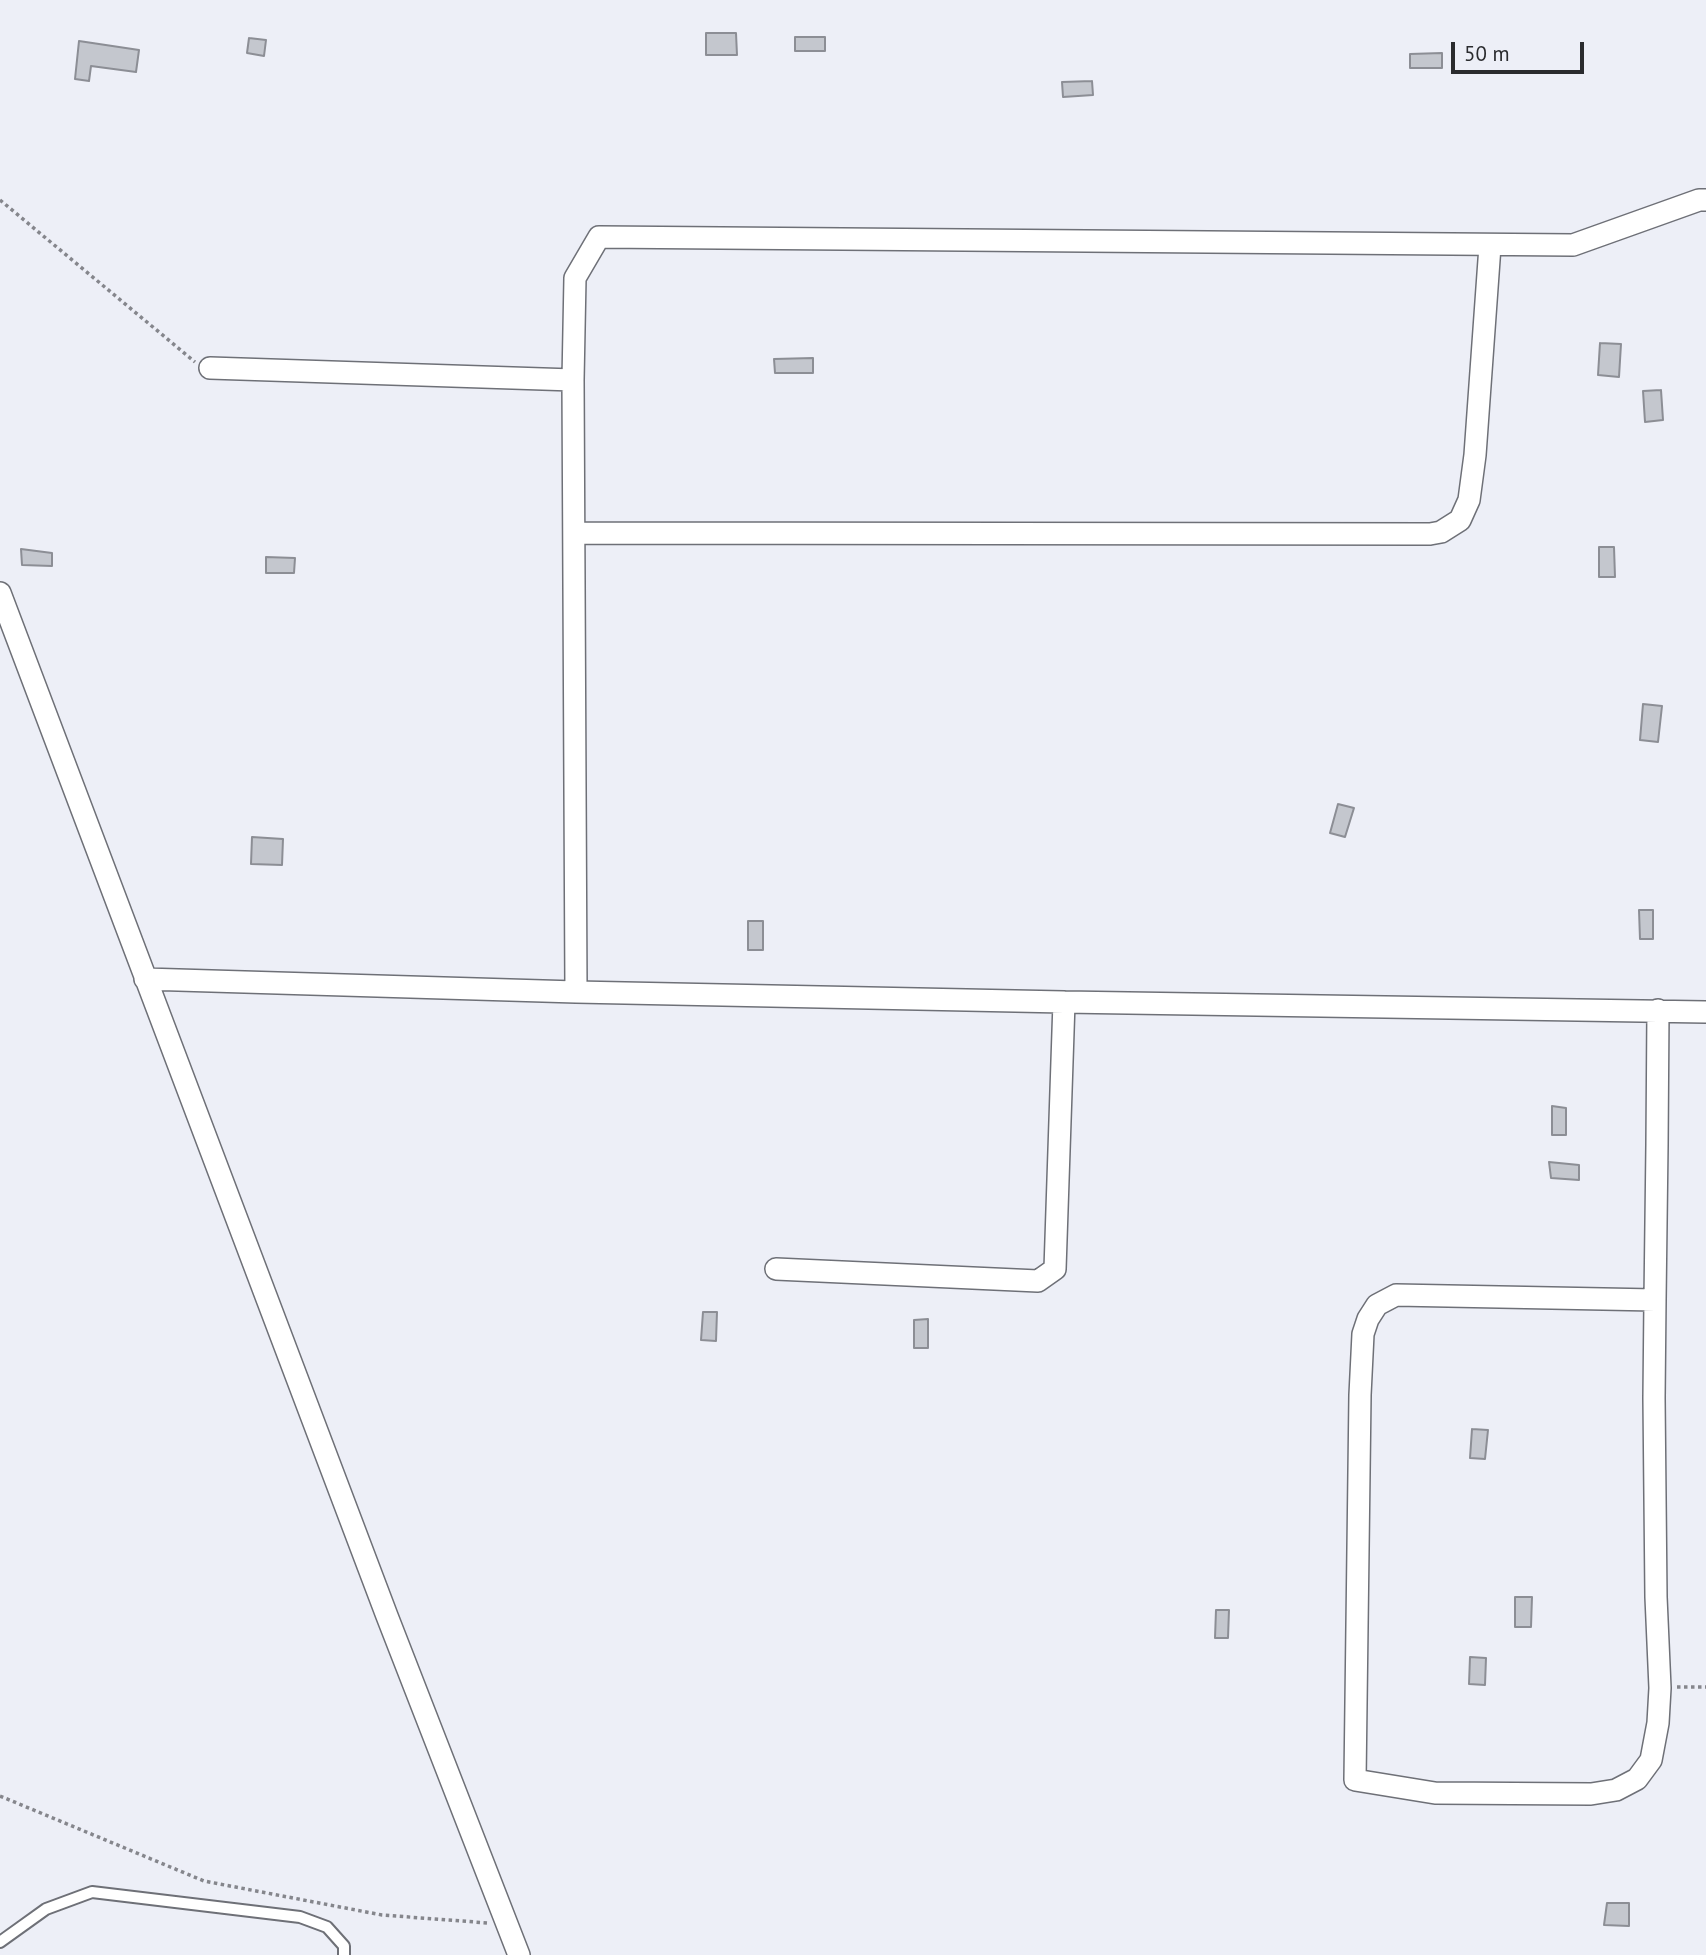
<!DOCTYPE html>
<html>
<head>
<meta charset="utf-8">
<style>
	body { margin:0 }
	#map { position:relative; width:1706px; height:1955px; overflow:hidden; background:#edeff7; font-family:"PT Sans",sans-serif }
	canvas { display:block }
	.scale { position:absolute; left:1451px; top:42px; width:133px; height:32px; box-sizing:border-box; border:4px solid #2a2b2e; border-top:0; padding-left:9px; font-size:21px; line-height:24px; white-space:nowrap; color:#2a2b2e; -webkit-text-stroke:5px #edeff7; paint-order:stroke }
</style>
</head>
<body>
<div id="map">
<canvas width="1706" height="1955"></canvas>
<div class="scale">50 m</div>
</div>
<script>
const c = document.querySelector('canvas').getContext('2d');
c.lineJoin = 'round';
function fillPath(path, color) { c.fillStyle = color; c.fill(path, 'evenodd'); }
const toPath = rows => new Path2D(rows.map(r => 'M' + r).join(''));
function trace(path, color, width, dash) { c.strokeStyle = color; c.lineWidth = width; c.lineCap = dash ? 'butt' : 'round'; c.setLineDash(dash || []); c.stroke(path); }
const building = toPath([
	[706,33,736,33,737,55,706,55,706,33],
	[795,37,825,37,825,51,795,51,795,37],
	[249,38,266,40,264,56,247,53,249,38],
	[79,41,139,50,136,72,91,66,89,81,75,79,79,41],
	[1442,53,1442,68,1410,68,1410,54,1442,53],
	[1092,81,1093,95,1063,97,1062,82,1092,81],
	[1600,343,1621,344,1619,377,1598,375,1600,343],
	[813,358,813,373,775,373,774,359,813,358],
	[1661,390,1663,420,1645,422,1643,391,1661,390],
	[1599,547,1614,547,1615,577,1599,577,1599,547],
	[21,549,52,553,52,566,22,565,21,549],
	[266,557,295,558,294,573,266,573,266,557],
	[1643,704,1662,706,1658,742,1640,740,1643,704],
	[1338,804,1354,808,1345,837,1330,833,1338,804],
	[252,837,283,839,282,865,251,864,252,837],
	[1639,910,1653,910,1653,939,1640,939,1639,910],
	[748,921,763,921,763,950,748,950,748,921],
	[1552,1106,1566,1108,1566,1135,1552,1135,1552,1106],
	[1549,1162,1579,1165,1579,1180,1551,1178,1549,1162],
	[703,1312,717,1312,716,1341,701,1340,703,1312],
	[928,1319,928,1348,914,1348,914,1320,928,1319],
	[1472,1429,1488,1430,1485,1459,1470,1458,1472,1429],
	[1515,1597,1532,1597,1531,1627,1515,1627,1515,1597],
	[1216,1610,1229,1610,1228,1638,1215,1638,1216,1610],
	[1470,1657,1486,1658,1485,1685,1469,1684,1470,1657],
	[1607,1903,1629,1903,1629,1926,1604,1925,1607,1903]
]);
fillPath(building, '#c4c7ce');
trace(building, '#8c8e95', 2);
const service = toPath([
	[0,1942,46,1909,92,1892,300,1917,327,1927,344,1946,344,1955]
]);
const minor = toPath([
	[210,368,573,380],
	[575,533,1430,534,1441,532,1460,520,1469,500,1475,455,1490,246],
	[0,593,387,1616,519,1955],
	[145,979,576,992,1064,1002,1706,1012],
	[576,992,573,380,575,278,599,237,1573,245,1699,200,1706,200],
	[776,1269,1038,1281,1055,1269,1064,1002],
	[1655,1300,1396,1295,1377,1305,1368,1319,1363,1334,1360,1395,1355,1780,1435,1793,1591,1794,1616,1790,1637,1779,1651,1760,1658,1723,1660,1688,1656,1597,1654,1398,1655,1300,1657,1145,1658,1010]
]);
trace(service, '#6e7077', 14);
trace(minor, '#6e7077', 24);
trace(toPath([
	[0,200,195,362],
	[1677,1687,1706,1687],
	[0,1796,204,1881,382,1915,488,1923]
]), '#85868c', 3.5, [3.5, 3.5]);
trace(service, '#fff', 10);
trace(minor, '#fff', 21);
</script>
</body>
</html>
